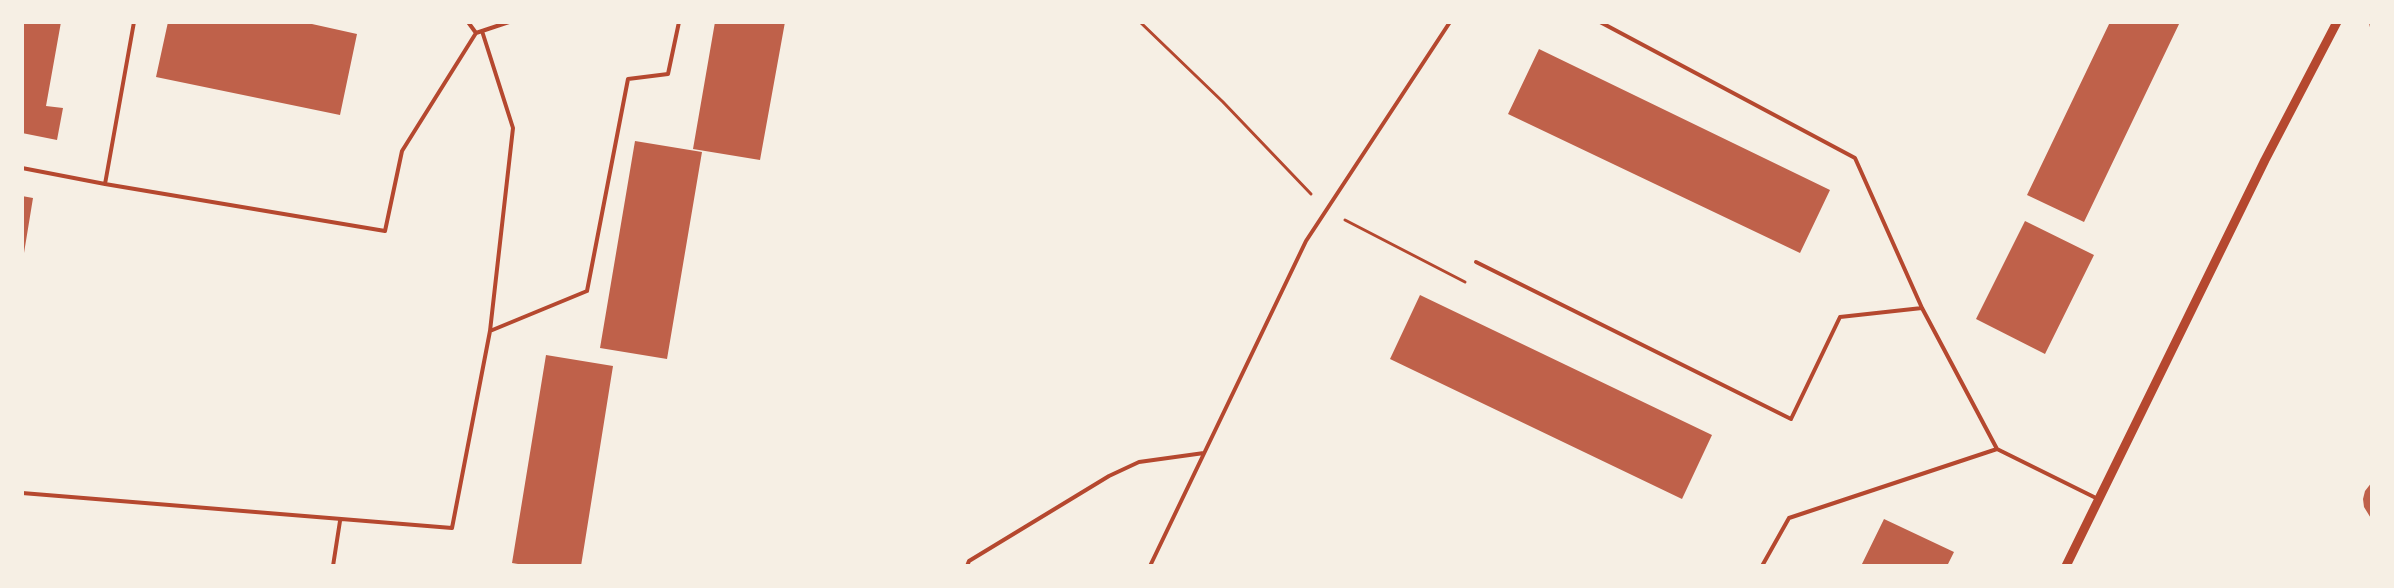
<!DOCTYPE html>
<html>
<head>
<meta charset="utf-8">
<style>
	body { margin:0 }
	#map { position:relative; width:2394px; height:588px; overflow:hidden; background:#f6efe4; font-family:Lora,serif }
	canvas { display:block }
	.frame { position:absolute; inset:0; border:24px solid #f6efe4; pointer-events:none }
</style>
</head>
<body>
<div id="map">
<canvas width="2394" height="588"></canvas>
<div class="frame"></div>
</div>
<script>
const c = document.querySelector('canvas').getContext('2d');
c.lineJoin = 'round';
function fillPath(path, color) { c.fillStyle = color; c.fill(path, 'evenodd'); }
const toPath = rows => new Path2D(rows.map(r => 'M' + r).join(''));
function trace(path, color, width, dash) { c.strokeStyle = color; c.lineWidth = width; c.lineCap = dash ? 'butt' : 'round'; c.setLineDash(dash || []); c.stroke(path); }
fillPath(toPath([
	[22,22,61,22,46,106,63,108,57,140,22,133],
	[168,22,303,22,357,34,340,115,156,77],
	[715,22,785,22,760,160,693,149],
	[2110,22,2180,22,2084,222,2027,195],
	[1539,49,1830,190,1800,253,1508,114],
	[635,141,702,152,667,359,600,348],
	[22,196,33,198,24,253,22,253],
	[2025,221,2094,255,2045,354,1976,319],
	[1420,295,1712,435,1682,499,1390,359],
	[546,355,613,366,581,566,530,566,512,563],
	[2372,482,2372,520,2364,507,2363,499,2365,491],
	[1884,519,1954,552,1947,566,1861,566]
]), '#bf614a');
trace(toPath([
	[1140,22,1223,102,1311,194],
	[1345,220,1465,282]
]), '#b5482f', 3);
trace(toPath([
	[468,22,476,33],
	[1600,22,1855,158,1922,308,1997,449,2098,499],
	[2371,22,2372,27],
	[482,31,513,128,490,331],
	[22,168,105,184,134,22],
	[105,184,385,231,402,151,476,33,509,22],
	[1476,262,1791,419,1840,317,1922,308],
	[22,493,452,528,490,331,587,291,628,79,668,74,679,22],
	[333,566,340,521],
	[967,566,969,561,1109,476,1139,462,1204,453],
	[1150,566,1306,241,1450,22],
	[1762,566,1789,518,1997,449]
]), '#b5482f', 4);
trace(toPath([
	[2066,566,2265,160,2337,22]
]), '#b5482f', 9);
</script>
</body>
</html>
